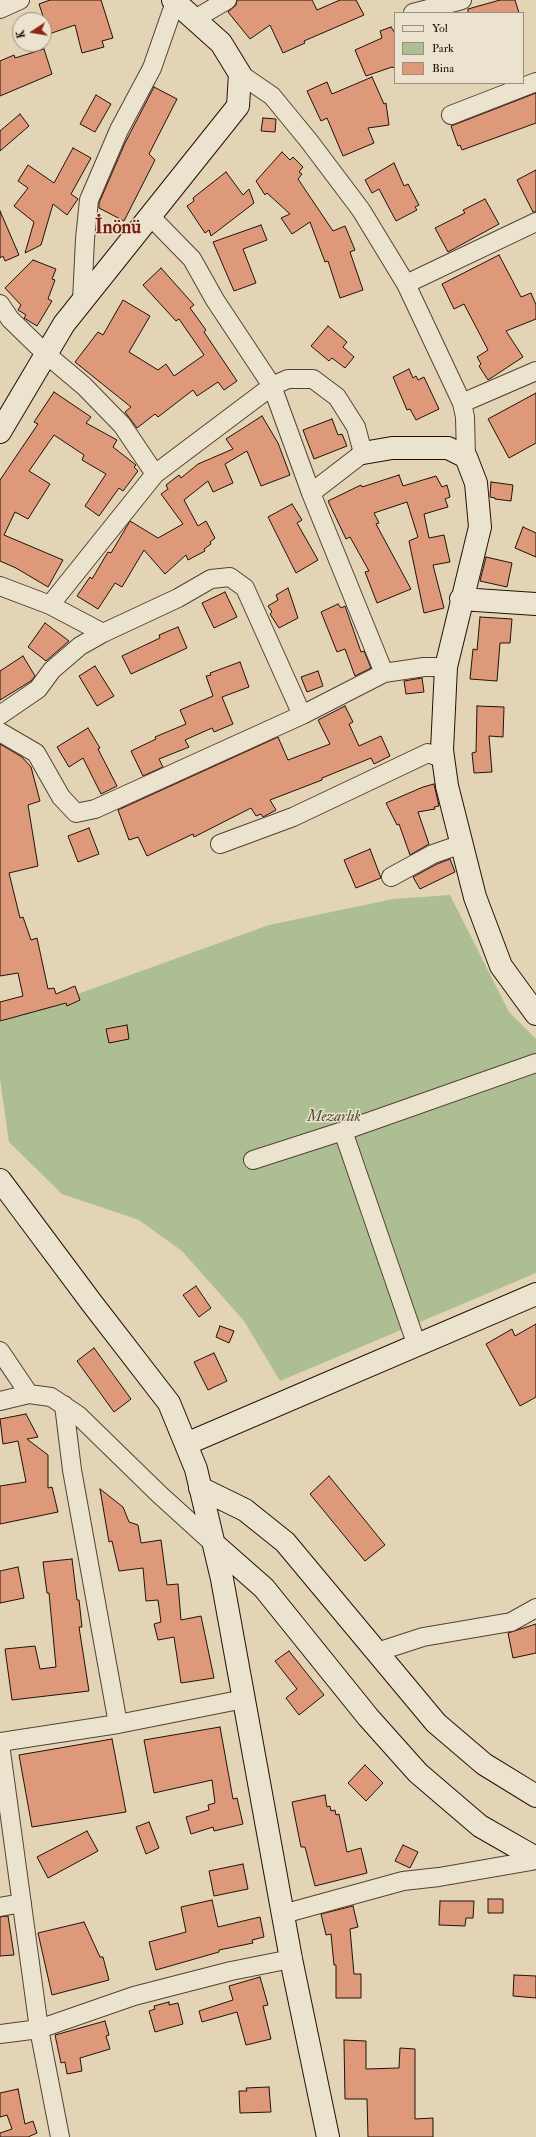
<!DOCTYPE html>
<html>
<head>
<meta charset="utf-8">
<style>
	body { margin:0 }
	#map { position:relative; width:536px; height:2137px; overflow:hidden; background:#e2d4b5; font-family:"IM FELL Double Pica",serif }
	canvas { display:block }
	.legend { position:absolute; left:394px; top:12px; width:130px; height:72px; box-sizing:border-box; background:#ece3cf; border:1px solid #9c8f80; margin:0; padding:5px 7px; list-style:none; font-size:12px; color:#23120a }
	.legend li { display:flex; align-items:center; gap:8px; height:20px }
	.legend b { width:20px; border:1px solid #9c8f80 }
	.north { position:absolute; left:12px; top:12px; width:40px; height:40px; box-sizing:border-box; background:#ece3cf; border:1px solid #9c8f80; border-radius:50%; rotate:258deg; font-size:11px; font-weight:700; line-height:16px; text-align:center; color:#23120a }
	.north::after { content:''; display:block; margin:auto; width:14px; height:18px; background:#8f2418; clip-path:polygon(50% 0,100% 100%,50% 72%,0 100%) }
</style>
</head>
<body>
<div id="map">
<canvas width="536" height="2137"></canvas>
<ul class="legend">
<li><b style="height:5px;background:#ece3cf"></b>Yol</li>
<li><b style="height:11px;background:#adbe92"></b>Park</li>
<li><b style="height:11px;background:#de987a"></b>Bina</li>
</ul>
<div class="north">K</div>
</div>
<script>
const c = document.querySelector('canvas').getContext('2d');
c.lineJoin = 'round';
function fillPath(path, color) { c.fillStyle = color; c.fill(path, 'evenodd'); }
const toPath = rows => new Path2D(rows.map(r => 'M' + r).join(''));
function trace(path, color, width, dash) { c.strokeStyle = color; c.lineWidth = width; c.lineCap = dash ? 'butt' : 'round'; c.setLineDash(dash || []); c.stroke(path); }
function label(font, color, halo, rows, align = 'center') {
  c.font = font + ' "IM FELL Double Pica",serif'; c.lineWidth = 3; c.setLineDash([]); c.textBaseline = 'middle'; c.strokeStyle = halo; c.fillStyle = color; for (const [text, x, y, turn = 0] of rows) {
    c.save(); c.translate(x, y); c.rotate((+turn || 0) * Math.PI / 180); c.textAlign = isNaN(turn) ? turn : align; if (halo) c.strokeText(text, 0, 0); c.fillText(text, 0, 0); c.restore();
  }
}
fillPath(toPath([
	[450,895,509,1012,536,1039,536,1273,280,1381,244,1321,182,1251,139,1220,62,1194,9,1142,0,1079,0,1022,269,925,393,899]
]), '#adbe92');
const building = toPath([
	[50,0,101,0,113,38,102,41,104,47,82,53,75,25,49,34,39,4,50,0],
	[237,0,312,0,317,10,340,0,356,0,364,15,304,41,305,43,283,53,270,25,250,39,228,12,236,5,237,0],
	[500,0,515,0,519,13,468,13,468,9,500,0],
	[391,27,395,33,395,68,392,67,366,76,355,50,382,38,380,31,391,27],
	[44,49,52,74,0,96,0,61,14,55,15,58,44,49],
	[372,77,384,104,386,103,389,125,368,128,374,143,343,156,327,118,321,121,307,91,327,82,332,94,372,77],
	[154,87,177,99,149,154,155,160,124,221,99,208,99,203,125,143,154,87],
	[536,93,536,123,462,150,460,145,458,146,451,126,536,93],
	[96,95,111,104,95,132,80,124,96,95],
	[20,114,29,126,0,151,0,131,20,114],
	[263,118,276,119,275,132,261,131,263,118],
	[73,148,91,158,71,194,78,199,67,215,53,204,41,245,25,253,34,222,14,206,28,188,18,181,28,165,54,183,73,148],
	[282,152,290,160,293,157,303,167,299,172,302,174,298,179,333,231,345,226,355,250,350,252,363,290,340,298,328,261,325,262,310,222,292,234,281,218,290,214,267,193,265,195,256,181,282,152],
	[394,163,404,186,408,184,419,205,415,207,417,210,396,221,379,189,372,193,365,180,394,163],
	[536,170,536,212,533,212,517,180,536,170],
	[226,172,243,195,249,189,254,203,211,236,209,230,205,233,187,206,194,201,193,198,226,172],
	[485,199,499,224,448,252,435,228,465,213,463,210,485,199],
	[0,211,19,255,5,261,3,256,0,258,0,211],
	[261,225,267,240,243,249,256,283,234,291,213,242,261,225],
	[499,255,521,297,531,293,536,305,536,319,506,331,523,357,488,380,479,366,481,364,477,357,488,350,464,304,454,309,442,284,499,255],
	[33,260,56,269,52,279,55,280,48,299,52,301,37,326,24,318,26,315,18,310,21,305,5,288,33,260],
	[161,268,194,305,190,308,206,330,204,332,237,381,224,390,218,382,197,396,193,390,158,417,155,414,137,428,125,412,131,407,75,362,98,332,103,335,123,300,150,316,129,352,158,370,166,364,174,376,204,355,179,319,176,321,143,285,161,268],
	[328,326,347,342,343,347,354,357,345,368,332,358,329,361,311,346,328,326],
	[409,369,413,378,416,376,418,380,424,377,439,409,416,420,410,409,407,410,393,377,409,369],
	[54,392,91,417,86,423,117,440,113,447,136,465,134,467,138,471,123,491,119,488,99,516,85,506,106,474,82,460,84,455,54,435,29,471,50,484,28,519,15,512,4,535,63,560,48,587,16,568,0,561,0,480,38,424,34,422,54,392],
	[536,393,536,443,509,458,488,419,536,393],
	[262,416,278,443,290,475,261,486,247,451,225,464,233,483,213,492,208,481,184,500,198,526,206,521,215,538,210,542,211,544,204,549,205,551,188,560,186,555,165,574,144,550,122,587,115,583,98,609,77,596,90,577,92,579,108,552,111,553,130,521,158,538,183,524,161,494,168,489,166,485,179,475,181,478,198,464,233,449,226,439,262,416],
	[332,419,338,435,342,434,347,446,314,459,303,430,332,419],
	[399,475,403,486,436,476,442,487,447,485,450,497,445,499,448,507,424,514,429,538,444,535,450,562,433,565,444,608,424,613,409,541,418,537,407,502,374,513,379,523,376,524,411,589,377,603,365,572,369,571,350,537,346,539,328,501,361,485,362,487,399,475],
	[491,482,513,485,511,501,495,499,495,498,490,497,491,482],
	[292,504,302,520,297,523,318,560,296,573,268,517,292,504],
	[523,527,536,533,536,557,515,548,523,527],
	[486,557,512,563,507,587,480,581,486,557],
	[288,588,298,618,279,628,270,614,272,612,268,606,278,600,276,595,288,588],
	[225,592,237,617,214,628,202,603,225,592],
	[338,604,341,608,345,606,361,652,364,651,371,668,355,676,345,649,337,652,321,612,338,604],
	[480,617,512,619,510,643,500,643,497,681,470,679,473,649,477,650,480,617],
	[45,623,69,641,46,661,28,647,45,623],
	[178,627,187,648,131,674,122,656,160,638,159,635,178,627],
	[23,656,35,676,31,681,0,700,0,671,23,656],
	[240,662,249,687,222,697,233,724,214,732,212,728,185,740,189,747,159,759,163,767,143,776,131,751,156,739,155,737,186,724,180,710,213,696,206,676,211,675,210,673,240,662],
	[95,666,114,696,97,706,79,676,95,666],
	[318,671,323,686,307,692,301,677,318,671],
	[422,678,424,692,406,694,404,681,422,678],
	[345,706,353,722,349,724,359,746,381,736,390,756,374,764,371,758,322,778,322,780,270,800,276,810,263,817,261,814,256,816,251,808,194,837,193,834,147,856,138,837,129,840,118,810,278,737,288,760,330,744,318,720,345,706],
	[477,706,504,707,503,737,489,736,492,772,474,773,472,753,476,752,477,706],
	[88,728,100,748,98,749,117,786,101,794,83,758,69,767,57,747,88,728],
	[0,744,22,757,31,767,40,801,28,805,38,866,9,873,20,918,23,917,31,940,37,938,48,989,54,988,56,994,75,986,80,1000,67,1006,66,1003,0,1021,0,1002,23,996,18,973,0,976,0,744],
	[434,784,439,806,434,807,435,809,418,812,429,844,410,855,399,824,397,825,386,803,423,787,434,784],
	[89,828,99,854,78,862,68,836,89,828],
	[370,849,381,878,356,888,344,860,370,849],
	[450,859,455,872,420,889,413,877,437,864,450,859],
	[127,1025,129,1039,109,1043,106,1029,127,1025],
	[196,1286,211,1308,199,1317,183,1295,196,1286],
	[536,1324,536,1397,520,1406,486,1344,512,1329,515,1336,536,1324],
	[220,1326,234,1331,229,1343,216,1337,220,1326],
	[94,1348,131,1399,114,1412,77,1361,94,1348],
	[214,1353,227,1381,208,1390,194,1362,214,1353],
	[26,1414,38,1437,27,1439,48,1455,48,1488,52,1487,58,1512,0,1524,0,1486,26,1482,18,1441,3,1444,0,1419,26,1414],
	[329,1476,385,1545,365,1561,310,1494,329,1476],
	[100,1489,123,1507,129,1522,138,1525,141,1543,161,1540,167,1585,178,1584,181,1620,201,1616,214,1678,181,1683,174,1637,158,1640,154,1624,161,1622,158,1600,146,1601,143,1568,119,1571,112,1541,109,1542,100,1489],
	[72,1559,77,1600,79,1600,82,1627,79,1627,89,1691,12,1700,5,1649,35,1646,40,1669,56,1667,49,1593,47,1593,43,1562,72,1559],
	[18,1567,24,1598,0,1603,0,1571,18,1567],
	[536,1624,536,1653,513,1658,508,1633,536,1624],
	[289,1651,324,1695,299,1715,286,1698,297,1689,275,1661,289,1651],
	[220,1727,233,1799,237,1798,243,1824,214,1831,213,1827,191,1834,186,1817,209,1810,208,1805,215,1803,212,1780,154,1793,144,1740,220,1727],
	[112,1739,126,1812,32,1827,19,1755,112,1739],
	[365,1765,383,1783,366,1801,348,1783,365,1765],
	[325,1795,327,1807,330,1806,331,1811,335,1810,336,1815,339,1814,347,1852,361,1848,367,1873,315,1886,305,1847,301,1847,292,1802,325,1795],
	[149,1822,159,1848,146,1854,136,1827,149,1822],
	[87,1831,98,1851,48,1878,37,1857,87,1831],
	[403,1845,418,1852,410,1868,395,1861,403,1845],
	[243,1864,248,1889,214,1896,209,1871,243,1864],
	[488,1899,503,1899,503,1913,488,1913,488,1899],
	[212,1900,218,1927,260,1917,264,1937,252,1940,253,1943,219,1950,219,1952,156,1970,149,1942,186,1932,181,1907,212,1900],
	[440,1901,474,1901,473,1918,466,1918,465,1926,439,1925,440,1901],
	[353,1906,358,1927,350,1929,354,1974,361,1974,361,1998,336,1998,336,1965,334,1965,331,1934,326,1935,321,1914,353,1906],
	[8,1916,14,1955,0,1956,0,1917,8,1916],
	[84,1922,100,1957,103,1957,109,1980,52,1995,38,1933,84,1922],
	[514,1975,536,1976,536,1998,513,1996,514,1975],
	[260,1977,268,2005,263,2006,271,2039,246,2045,237,2012,202,2022,199,2011,233,2000,229,1986,260,1977],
	[169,2002,169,2005,178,2003,183,2024,155,2032,149,2011,155,2009,154,2006,169,2002],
	[105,2021,109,2035,106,2036,110,2049,80,2058,82,2071,67,2074,65,2062,61,2063,55,2035,105,2021],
	[344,2040,366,2041,366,2069,399,2068,400,2048,415,2049,415,2119,433,2118,433,2137,368,2137,367,2099,345,2099,344,2040],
	[269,2087,271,2112,240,2113,239,2091,247,2091,246,2088,269,2087],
	[18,2089,25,2124,33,2121,37,2133,28,2137,0,2137,0,2133,12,2129,7,2115,0,2117,0,2093,18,2089]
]);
fillPath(building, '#de987a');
trace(building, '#23120a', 1);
const street = toPath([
	[0,9,20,0],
	[413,13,462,0],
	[195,19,227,0],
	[240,74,272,96,309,141,361,210,406,284,462,403,465,417,466,457],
	[451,115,536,82],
	[150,216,192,259,215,300,272,386,311,493,384,673],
	[406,284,536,222],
	[82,301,85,239,89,200,119,130,152,68,175,2],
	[0,304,10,319,46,354,84,386,122,425,155,474],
	[462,403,536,371],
	[0,586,50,605,103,633,178,598,211,579,230,577,245,588,302,715],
	[50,605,155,474,272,386,288,379,313,379,337,397,356,427,363,453,311,493],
	[0,715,38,689,52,670,80,646,103,633],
	[0,732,36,753,61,797,76,813,95,809,302,715,384,673,424,667,446,667],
	[220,844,293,817,428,753,443,759],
	[391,877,433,854,462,844],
	[343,1131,417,1346],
	[253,1160,343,1131,536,1063],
	[0,1351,29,1394],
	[0,1401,29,1394,51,1397,78,1415,159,1494,214,1544],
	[64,1405,72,1470,118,1724],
	[377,1652,423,1637,511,1622,536,1608],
	[0,1742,118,1724,244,1699],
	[0,1744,39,2029,60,2137],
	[0,1907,22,1903],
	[283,1914,403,1881,439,1877,536,1860],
	[0,2034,39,2029,134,1996,231,1971,291,1959]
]);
const secondary = toPath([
	[0,432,64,324,238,106,240,74,221,43,173,0],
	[363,453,392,448,448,448,466,457,476,483,480,527,446,667,442,750,447,786,475,897,501,966,536,1014],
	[461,599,536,604],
	[0,1180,91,1302,169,1403,196,1469,222,1579,291,1959,328,2137],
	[186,1444,536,1294],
	[200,1488,245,1510,285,1542,436,1723,484,1764,536,1796],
	[214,1544,264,1588,368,1717,418,1773,480,1826,536,1858]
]);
trace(street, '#534235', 20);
trace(secondary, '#23120a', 24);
trace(street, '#ece3cf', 18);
trace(secondary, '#ece3cf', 22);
label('italic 15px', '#534e3a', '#ece3cf', [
	["Mezarlık",334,1118]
]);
label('bold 19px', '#7a1f14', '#ece3cf', [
	["İnönü",118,229]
]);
</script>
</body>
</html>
